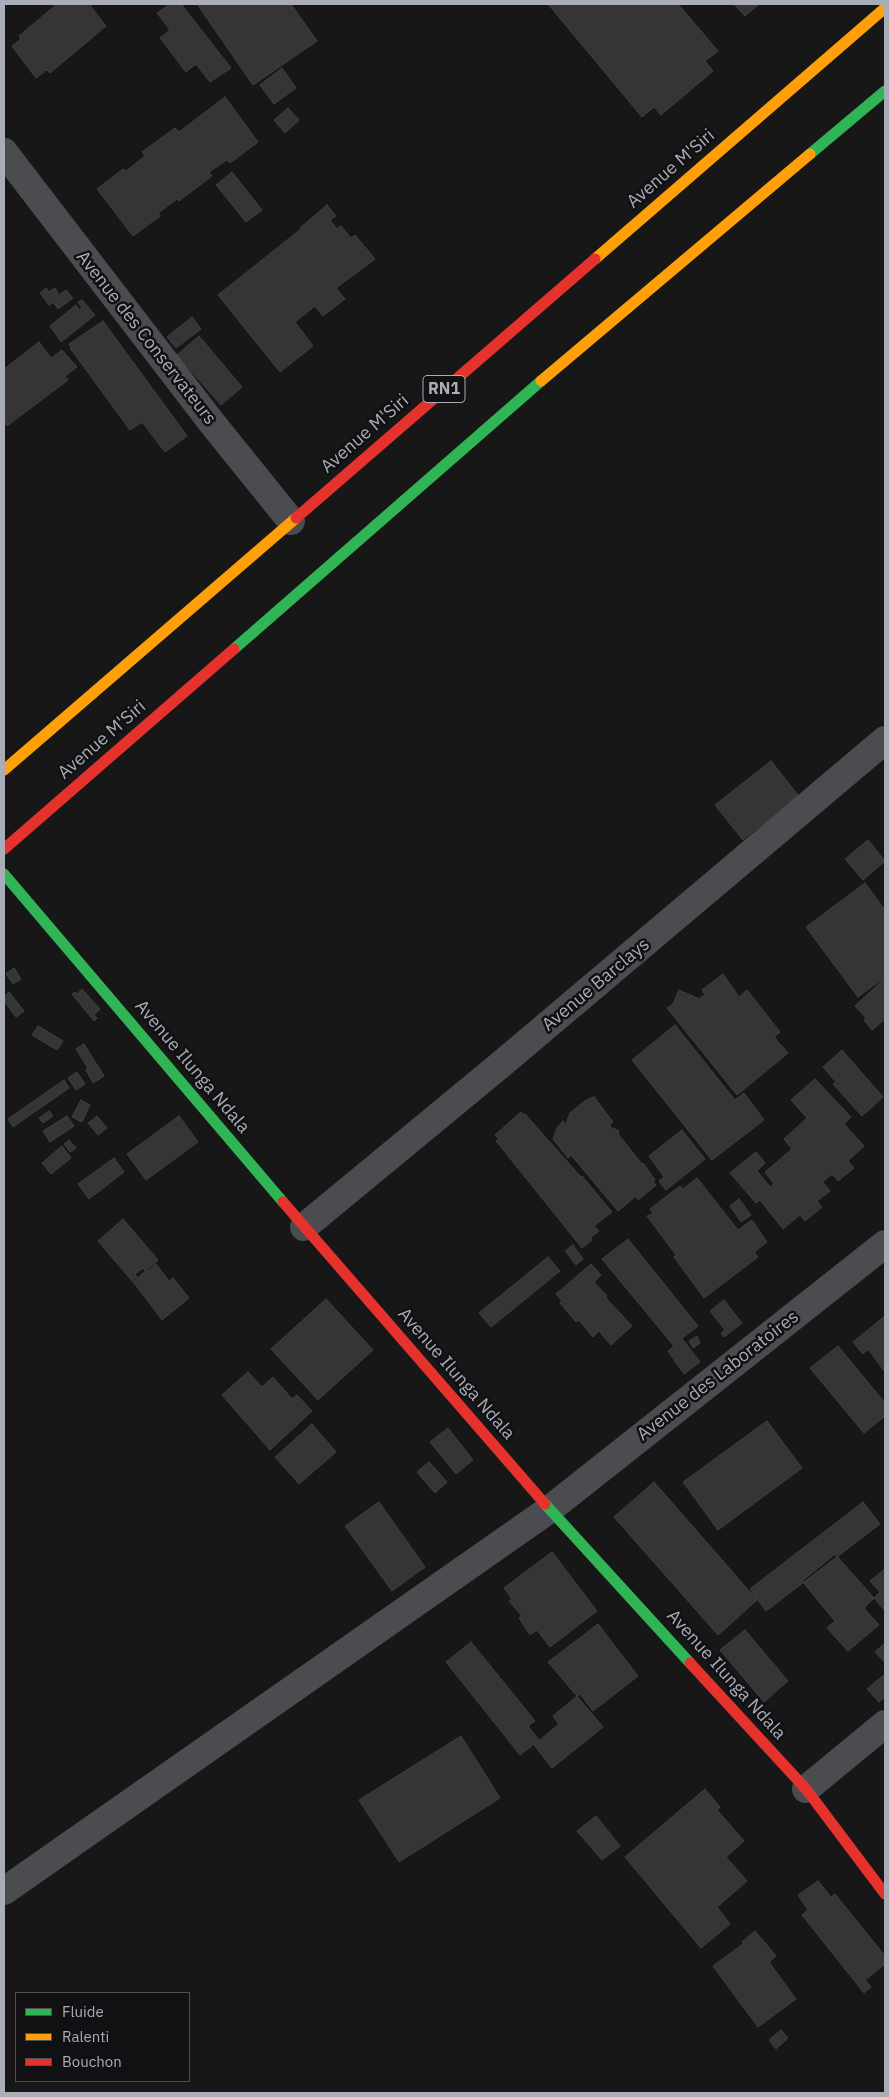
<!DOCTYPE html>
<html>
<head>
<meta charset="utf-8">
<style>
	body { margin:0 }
	#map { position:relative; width:889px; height:2097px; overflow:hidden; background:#171717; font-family:"IBM Plex Sans",sans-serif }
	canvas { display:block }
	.frame { position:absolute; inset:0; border:5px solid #a8adb8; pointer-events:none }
	.legend { position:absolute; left:15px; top:1992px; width:175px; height:90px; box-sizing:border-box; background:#111113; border:1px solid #4d4f55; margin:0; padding:6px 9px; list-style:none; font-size:15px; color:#a8adb8 }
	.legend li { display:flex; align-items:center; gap:10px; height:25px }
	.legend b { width:25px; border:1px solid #4d4f55 }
</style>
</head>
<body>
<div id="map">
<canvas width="889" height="2097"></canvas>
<div class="frame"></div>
<ul class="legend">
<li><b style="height:6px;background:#30b455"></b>Fluide</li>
<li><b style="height:6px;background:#ff9f0a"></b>Ralenti</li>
<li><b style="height:6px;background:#e5322d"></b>Bouchon</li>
</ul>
</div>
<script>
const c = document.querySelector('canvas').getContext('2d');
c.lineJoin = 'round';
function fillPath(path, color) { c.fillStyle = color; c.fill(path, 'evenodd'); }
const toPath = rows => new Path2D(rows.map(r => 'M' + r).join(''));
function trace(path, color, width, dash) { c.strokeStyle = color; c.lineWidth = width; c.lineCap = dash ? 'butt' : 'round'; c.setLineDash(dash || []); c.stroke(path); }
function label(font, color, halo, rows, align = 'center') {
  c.font = font + ' "IBM Plex Sans",sans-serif'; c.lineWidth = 5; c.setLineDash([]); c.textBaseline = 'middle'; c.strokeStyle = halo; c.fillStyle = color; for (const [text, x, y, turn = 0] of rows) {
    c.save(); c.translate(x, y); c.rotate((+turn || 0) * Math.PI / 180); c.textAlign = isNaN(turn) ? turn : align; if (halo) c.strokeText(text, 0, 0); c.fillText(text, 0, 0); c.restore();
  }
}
const building = toPath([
	[57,4,89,4,106,26,50,73,47,70,36,78,12,46,21,39,19,36,57,4],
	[170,4,181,4,231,68,210,82,196,64,186,72,160,38,170,30,157,13,170,4],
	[197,4,291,4,317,41,253,85,197,4],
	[548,4,678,4,718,51,705,61,713,71,661,115,654,107,642,117,548,4],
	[734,4,759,4,745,16,734,4],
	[282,68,296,88,274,104,260,85,282,68],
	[225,97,258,142,230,163,227,160,209,172,212,176,179,201,177,199,158,213,160,216,133,236,97,189,123,169,126,171,145,156,142,152,175,128,179,132,225,97],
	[288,108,299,120,285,133,274,120,288,108],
	[232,172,262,210,246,222,216,185,232,172],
	[327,205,336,216,330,220,337,229,341,226,351,238,355,235,375,259,336,288,345,299,323,316,315,306,295,322,313,346,280,372,218,295,301,229,300,228,327,205],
	[46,288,49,292,55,288,59,295,66,290,73,298,58,309,53,302,49,305,40,293,46,288],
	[82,300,95,315,61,342,50,326,76,305,79,310,82,308,78,302,82,300],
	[192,317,201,329,176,348,167,337,192,317],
	[103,321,187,436,165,452,142,422,130,430,70,348,71,348,69,344,103,321],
	[199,336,242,387,221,405,177,355,199,336],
	[39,342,51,358,62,350,77,367,65,376,68,380,7,426,4,421,4,369,39,342],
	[771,761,798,795,743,840,715,805,771,761],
	[868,840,885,861,863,880,845,859,868,840],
	[865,883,885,910,885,977,858,997,806,927,865,883],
	[14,968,21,979,13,984,6,974,14,968],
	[723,974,739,997,747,990,780,1032,774,1037,788,1053,737,1095,667,1008,673,1004,679,990,699,999,705,995,702,990,723,974],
	[885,978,885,1019,872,1030,864,1020,866,1018,855,1006,885,978],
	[82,989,100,1009,94,1015,97,1018,94,1021,72,994,75,992,77,994,82,989],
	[9,992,24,1011,16,1017,4,1001,4,997,9,992],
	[675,1025,735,1100,744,1093,764,1120,712,1160,632,1060,675,1025],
	[38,1026,63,1041,57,1050,32,1035,38,1026],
	[84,1044,104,1076,93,1083,86,1070,88,1068,76,1049,84,1044],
	[842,1050,883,1097,862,1116,833,1084,836,1082,823,1067,842,1050],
	[77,1072,85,1084,76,1090,68,1078,77,1072],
	[815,1079,851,1117,844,1124,864,1146,848,1161,854,1168,838,1181,832,1174,823,1182,830,1191,817,1201,822,1207,805,1221,800,1215,783,1229,760,1200,756,1203,730,1173,756,1152,765,1163,757,1171,770,1187,774,1184,765,1172,792,1149,784,1139,807,1118,791,1100,815,1079],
	[64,1080,69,1088,13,1127,8,1119,64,1080],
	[594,1097,613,1122,609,1125,612,1128,619,1131,618,1134,642,1164,643,1163,655,1180,653,1181,656,1185,638,1200,636,1196,618,1211,571,1155,568,1158,553,1139,557,1128,563,1121,568,1127,571,1126,566,1124,570,1113,586,1100,594,1097],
	[81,1100,90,1105,82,1122,72,1117,81,1100],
	[49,1111,53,1116,43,1123,39,1118,49,1111],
	[521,1112,524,1115,525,1114,581,1177,582,1176,612,1212,594,1226,599,1231,590,1238,592,1240,582,1248,496,1141,499,1139,495,1135,521,1112],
	[67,1116,74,1126,50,1142,43,1131,67,1116],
	[97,1116,107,1128,98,1135,88,1123,97,1116],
	[179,1116,198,1142,146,1180,127,1154,179,1116],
	[682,1130,705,1159,666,1190,659,1181,664,1177,649,1156,682,1130],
	[69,1140,76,1148,70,1152,64,1144,69,1140],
	[62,1146,71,1158,51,1174,42,1163,62,1146],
	[114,1158,124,1172,89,1199,78,1184,114,1158],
	[697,1178,738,1230,752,1220,767,1242,754,1252,758,1257,704,1298,674,1257,676,1255,647,1216,653,1213,650,1209,680,1186,683,1189,697,1178],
	[739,1199,751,1215,741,1222,730,1206,739,1199],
	[123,1219,158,1260,133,1282,98,1241,123,1219],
	[628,1239,698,1326,681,1339,683,1340,700,1362,684,1374,668,1351,674,1346,602,1259,628,1239],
	[573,1245,583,1259,576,1265,565,1251,573,1245],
	[548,1257,560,1271,491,1327,479,1313,548,1257],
	[156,1264,169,1281,173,1278,189,1298,162,1320,132,1280,137,1277,135,1274,143,1268,147,1272,156,1264],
	[591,1264,601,1275,594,1282,607,1296,605,1297,632,1326,611,1345,599,1331,593,1337,579,1320,576,1322,560,1303,562,1301,556,1294,591,1264],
	[326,1299,373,1350,318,1400,271,1349,326,1299],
	[724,1300,742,1323,724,1337,721,1333,725,1330,710,1311,724,1300],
	[885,1316,885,1372,868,1349,863,1354,853,1342,885,1316],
	[697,1336,700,1343,693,1348,689,1341,697,1336],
	[838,1346,885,1403,885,1416,864,1433,810,1368,838,1346],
	[248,1372,262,1387,273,1377,292,1399,297,1395,312,1411,270,1450,222,1395,248,1372],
	[767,1421,802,1468,718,1530,683,1482,767,1421],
	[312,1424,336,1452,299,1484,275,1457,312,1424],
	[448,1428,473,1460,456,1474,430,1442,448,1428],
	[429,1462,447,1482,435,1493,417,1472,429,1462],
	[654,1482,757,1600,718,1635,614,1517,654,1482],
	[379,1502,425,1567,392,1591,345,1526,379,1502],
	[863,1502,880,1524,766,1611,750,1589,863,1502],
	[552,1552,597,1611,550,1647,537,1630,530,1635,519,1618,522,1616,509,1601,512,1599,504,1588,552,1552],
	[835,1554,874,1598,864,1608,879,1625,848,1651,827,1628,835,1621,802,1581,835,1554],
	[885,1569,885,1611,874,1598,880,1592,870,1581,885,1569],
	[598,1624,638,1676,593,1711,580,1694,577,1696,548,1662,598,1624],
	[745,1630,788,1681,764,1702,720,1650,745,1630],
	[471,1642,535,1721,528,1726,539,1740,520,1755,446,1662,471,1642],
	[885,1643,885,1663,875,1652,885,1643],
	[885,1674,885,1697,879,1702,867,1689,885,1674],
	[577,1696,603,1727,552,1768,534,1745,559,1724,553,1716,577,1696],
	[461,1736,500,1798,399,1862,359,1800,461,1736],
	[705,1789,720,1807,717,1810,744,1841,726,1857,747,1881,717,1907,730,1924,701,1948,625,1857,705,1789],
	[596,1816,620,1846,602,1860,577,1831,596,1816],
	[818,1881,831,1897,835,1894,885,1956,885,1964,865,1980,871,1987,864,1993,802,1915,808,1910,798,1895,818,1881],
	[755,1931,776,1956,769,1962,796,1999,758,2027,713,1966,743,1944,742,1942,755,1931],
	[781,2030,788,2038,776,2049,769,2040,781,2030]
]);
fillPath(building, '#353536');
trace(building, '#3f4043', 1);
trace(toPath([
	[4,152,212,423,291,521],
	[304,1227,499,1066,885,740],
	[806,1789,885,1724],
	[4,1891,550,1509,885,1244]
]), '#4b4c50', 28);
trace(toPath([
	[810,154,885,91],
	[234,649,541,381],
	[4,874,283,1202],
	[545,1504,690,1663]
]), '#30b455', 11);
trace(toPath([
	[595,259,885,8],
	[541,381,810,154],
	[4,770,296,518]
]), '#ff9f0a', 11);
trace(toPath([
	[296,518,595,259],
	[4,849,234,649],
	[283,1202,545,1504],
	[690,1663,806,1789,885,1894]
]), '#e5322d', 11);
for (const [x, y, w] of [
	[444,389,42]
]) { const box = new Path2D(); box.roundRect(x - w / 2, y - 13.5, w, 27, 4); c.fillStyle = '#111113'; c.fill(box); trace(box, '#a8adb8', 1); }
label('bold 16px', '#a8adb8', null, [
	["RN1",444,389]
]);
label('18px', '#a8adb8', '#111113', [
	["Avenue M'Siri",671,169,-41],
	["Avenue des Conservateurs",146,338,52],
	["Avenue M'Siri",365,434,-41],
	["Avenue M'Siri",102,740,-41],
	["Avenue Barclays",596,985,-40],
	["Avenue Ilunga Ndala",192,1067,50],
	["Avenue Ilunga Ndala",456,1374,49],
	["Avenue des Laboratoires",718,1376,-38],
	["Avenue Ilunga Ndala",726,1675,48]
]);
</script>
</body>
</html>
